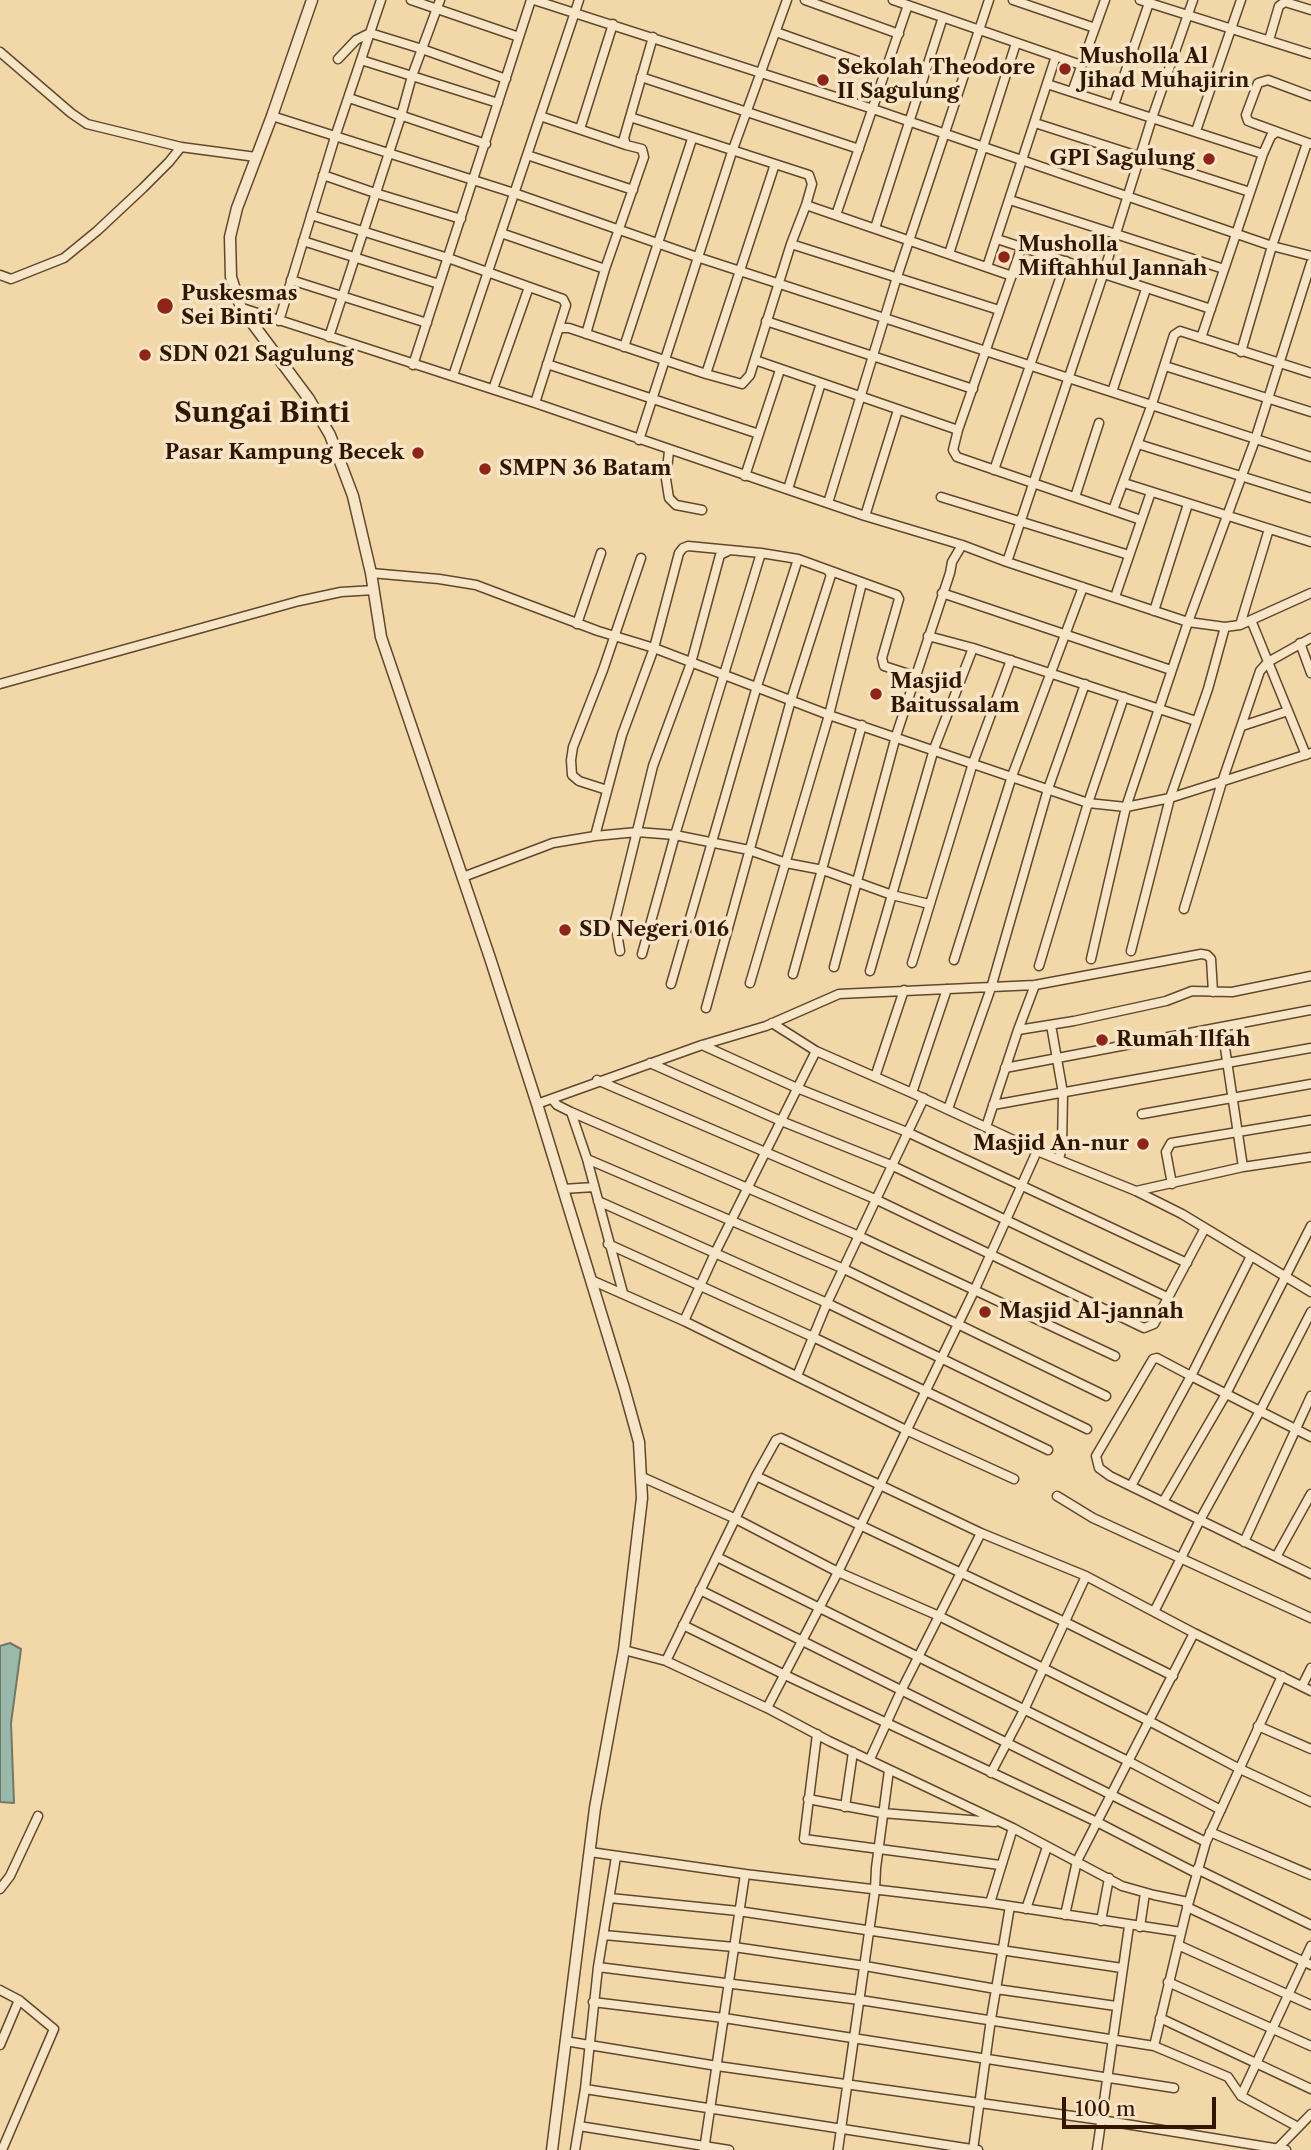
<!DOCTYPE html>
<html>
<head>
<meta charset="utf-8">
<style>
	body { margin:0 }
	#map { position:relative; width:1311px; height:2150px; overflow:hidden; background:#f2d7a9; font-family:"Libre Caslon Text",serif }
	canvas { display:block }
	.scale { position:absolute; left:1062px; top:2097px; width:154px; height:32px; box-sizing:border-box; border:4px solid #311703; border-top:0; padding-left:9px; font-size:21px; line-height:24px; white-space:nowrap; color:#311703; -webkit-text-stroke:5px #f7e5c7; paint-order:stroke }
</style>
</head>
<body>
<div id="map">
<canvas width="1311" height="2150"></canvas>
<div class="scale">100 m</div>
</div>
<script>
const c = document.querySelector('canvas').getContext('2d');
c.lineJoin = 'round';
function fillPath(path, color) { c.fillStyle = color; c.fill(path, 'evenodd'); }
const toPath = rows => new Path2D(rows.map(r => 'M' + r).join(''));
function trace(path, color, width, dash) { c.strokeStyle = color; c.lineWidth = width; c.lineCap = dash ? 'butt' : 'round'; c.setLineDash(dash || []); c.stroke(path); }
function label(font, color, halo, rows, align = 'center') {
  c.font = font + ' "Libre Caslon Text",serif'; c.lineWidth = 7; c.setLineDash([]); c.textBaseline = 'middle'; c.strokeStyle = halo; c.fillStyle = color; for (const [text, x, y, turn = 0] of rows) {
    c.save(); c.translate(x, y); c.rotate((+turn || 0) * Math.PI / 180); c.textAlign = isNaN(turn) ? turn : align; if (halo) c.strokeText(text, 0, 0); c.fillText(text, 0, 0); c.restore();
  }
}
const water = toPath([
	[10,1643,21,1649,11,1723,14,1803,0,1802,0,1646,10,1643]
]);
fillPath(water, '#9bb9ab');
trace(water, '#717868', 2);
const minor = toPath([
	[411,0,519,37],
	[534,0,873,109,1272,246,1311,256],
	[805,0,899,34],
	[893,0,1081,65],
	[1013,0,1095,28],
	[1140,0,1311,54],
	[776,32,886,71],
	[1269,40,1279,6,1285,2,1311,10],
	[0,52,71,113,87,124,181,147,256,157],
	[338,59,356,40,370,33,422,49,506,79],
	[361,60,498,103],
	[641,77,859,149],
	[1047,84,1263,154],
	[1072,92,1105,0],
	[1311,96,1268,80,1258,83,1246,115,1248,121,1253,123,1311,144],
	[349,98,486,144],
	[1114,105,1150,0],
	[272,116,514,193,697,257,1311,457],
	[540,116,626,145],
	[1035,123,1250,192],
	[580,129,613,24],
	[1196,131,1241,0],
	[527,155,633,190],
	[323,175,375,193,461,219],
	[1010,200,1224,269],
	[806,205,1012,276],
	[311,215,448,258,563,299,566,305,535,403],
	[836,215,908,5],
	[875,228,943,17],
	[501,233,605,269],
	[997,239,1211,309],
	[303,241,439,284],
	[791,244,999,310],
	[949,254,1016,43],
	[987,267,1056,56],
	[0,275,11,279,64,258,97,231,143,188,169,162,181,147],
	[291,280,427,323],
	[242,308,535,403,865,516,962,545,1007,562,1188,622,1225,627,1240,625,1311,593],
	[279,321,335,137,381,0],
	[766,321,973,389],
	[559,328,569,328,706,374,742,384,750,375,791,244,806,205,812,184,809,175,630,117],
	[586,334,605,269,644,157,642,149,626,145,624,138,653,37],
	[329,337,401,116,412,76,440,0],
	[1201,338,1263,154,1271,136,1275,133],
	[624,347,692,139],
	[1241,352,1272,246,1307,143],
	[755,360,958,430,1022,246],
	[547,364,759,434],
	[413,365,531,0],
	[1165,366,1311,412],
	[706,374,775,164],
	[453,376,579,0],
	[493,389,529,287],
	[1112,392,1146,289],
	[958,430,953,450,957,457,1141,520],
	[639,440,732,152,787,0],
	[1138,444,1311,498],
	[669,451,666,479,669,498,676,505,702,510],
	[994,470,1066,261],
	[745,476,780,370],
	[1124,483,1311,542],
	[788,489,821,383],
	[941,497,1129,555],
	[1075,497,1099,423],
	[828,503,897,277,989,0],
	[1113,510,1152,404,1174,335,1180,331,1311,373],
	[865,516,898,410],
	[1007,562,1103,275,1152,118,1193,0],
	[371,573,439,579,476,585,598,631,654,648,829,715,1088,803,1126,807,1170,798,1311,753],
	[942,593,1171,670],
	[1115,597,1151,492],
	[1154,611,1188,504],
	[1251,620,1306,755],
	[577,624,601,553],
	[1240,625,1269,529],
	[928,636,973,648,1196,721],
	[1300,643,1311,673],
	[0,684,299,601,341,592,374,590],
	[1242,726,1288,711],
	[607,790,579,781,572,775,571,760,573,747,603,670,641,558],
	[595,836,622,735,654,648,679,553,683,548,688,546,761,553,798,559,897,595,899,599,882,658,884,666,915,676],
	[463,877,553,843,595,836,637,832,675,835,749,850,786,863,823,870,892,895,929,904],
	[1184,909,1222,782,1260,671,1268,662,1311,638],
	[620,951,615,921,653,766,691,663,720,555,728,551],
	[1131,951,1170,798,1208,689,1225,627],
	[642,954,675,835,761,553],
	[1091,959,1126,807,1188,622,1255,440,1311,263],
	[954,960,1012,776,1083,587],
	[912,963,973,763,1011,660],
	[1039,966,1088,803,1124,697],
	[834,967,896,736,950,573,952,562,962,545],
	[870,971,934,749,973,648],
	[793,974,862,725],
	[750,983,829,715,862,583],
	[671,984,757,686,798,559],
	[706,1008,791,700,831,575,829,572],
	[772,1023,816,1051,912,1093,1037,1151,1136,1191,1182,1214,1311,1292],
	[1051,1025,1063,1093,1062,1146,1059,1160],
	[1222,1028,1243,1167],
	[1018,1030,1035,985],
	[702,1045,797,1088,907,1132,1187,1263],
	[650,1063,781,1121,891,1165,1167,1297],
	[1005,1068,1311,1010],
	[875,1077,904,990],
	[597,1080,875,1199,1144,1328,1154,1324,1205,1228],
	[912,1093,947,989],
	[552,1099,557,1105,571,1112,859,1236,1115,1356],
	[537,1104,702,1045,766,1026,839,994,1035,985,1201,954,1207,955,1211,959,1213,992],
	[993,1105,1311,1048],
	[948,1109,991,988,1048,789,1085,684],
	[571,1112,587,1159,623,1293],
	[1142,1114,1311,1084],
	[986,1127,1018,1030,1074,1021,1166,1001,1192,991,1232,992,1311,976],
	[587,1159,844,1269,1106,1396],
	[1172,1184,1166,1152,1171,1143,1311,1120],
	[563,1189,594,1187],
	[1136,1191,1243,1167,1311,1157],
	[598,1201,827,1303,1087,1429],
	[608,1244,813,1337,1048,1450],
	[1251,1256,1191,1376,1157,1358,1153,1359,1096,1456,1099,1468,1110,1476,1200,1520,1260,1411,1311,1312],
	[591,1280,684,1321,906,1430,1014,1479],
	[684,1321,716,1251,816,1051],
	[797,1376,827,1303,924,1098],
	[756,1476,1065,1622,1173,1676],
	[642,1477,736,1519,838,1572,939,1616,1149,1721,1240,1769,1311,1802],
	[1131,1486,1191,1376,1311,1437],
	[1057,1496,1093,1518,1311,1618],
	[1163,1502,1226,1394,1311,1226],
	[1244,1542,1311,1396],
	[717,1557,1128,1761,1221,1810],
	[1276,1557,1311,1494],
	[700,1590,1206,1842],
	[1155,1610,1200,1520,1311,1574],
	[683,1625,785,1675,1097,1822,1196,1873],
	[624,1650,666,1661,767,1708,829,1741,1013,1828,1122,1886,1154,1895,1188,1902],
	[666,1661,756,1476,776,1440,781,1438,981,1533,1086,1576,1194,1633,1311,1691],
	[1302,1686,1311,1668],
	[767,1708,838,1572,975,1289,1037,1151],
	[1258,1726,1311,1749],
	[817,1734,804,1839,1000,1865],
	[870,1759,901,1691,981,1533],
	[991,1773,1024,1710,1086,1576],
	[808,1799,882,1813,995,1822],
	[845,1807,853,1752],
	[1210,1832,1311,1875],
	[590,1852,745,1874,990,1903,1181,1932],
	[1197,1869,1311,1925],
	[0,1889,10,1876,38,1816],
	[610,1898,738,1911,1122,1968],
	[990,1903,1013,1828],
	[1187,1907,1311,1965],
	[1026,1909,1047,1847],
	[1065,1915,1077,1861,1194,1633],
	[1101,1921,1109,1878],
	[1140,1927,1145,1893],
	[604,1935,734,1947,865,1966,996,1989,1116,2006],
	[1178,1945,1311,2005],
	[598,1967,860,2000,1154,2046,1228,2077,1241,2096,1298,2127],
	[1168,1982,1311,2046],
	[0,1990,19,2000,54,2029,2,2150],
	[593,2002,724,2018,1174,2088],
	[1160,2018,1311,2089],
	[565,2041,717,2066,1101,2120,1286,2150],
	[0,2045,19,2000],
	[1154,2046,1186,1912,1206,1842,1282,1676],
	[585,2089,978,2150],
	[1241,2096,1311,1946],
	[579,2126,729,2150],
	[1277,2149,1311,2114],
	[575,2150,585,2089,598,1967,616,1857],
	[704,2150,745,1874],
	[838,2150,875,1890,876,1868,889,1770],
	[973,2150,991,2019,1010,1906],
	[1097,2150,1129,1926]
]);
const tertiary = toPath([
	[312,0,272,116,237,208,230,237,231,277,241,308,309,399,330,435,353,496,371,573,381,637,490,958,537,1104,624,1388,639,1442,642,1498,624,1650,595,1808,552,2150]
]);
trace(minor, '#61472c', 11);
trace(tertiary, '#61472c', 13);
trace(minor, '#f7e5c7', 8);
trace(tertiary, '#f7e5c7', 10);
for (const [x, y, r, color] of [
	[1065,69,7,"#8f2418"],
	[823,80,7,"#8f2418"],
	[1209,159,7,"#8f2418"],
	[1004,257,7,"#8f2418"],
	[165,306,9,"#8f2418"],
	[145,355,7,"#8f2418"],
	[418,453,7,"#8f2418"],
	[485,469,7,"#8f2418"],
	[876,694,7,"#8f2418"],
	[565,930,7,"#8f2418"],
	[1102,1040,7,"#8f2418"],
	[1143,1144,7,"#8f2418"],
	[985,1312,7,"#8f2418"]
]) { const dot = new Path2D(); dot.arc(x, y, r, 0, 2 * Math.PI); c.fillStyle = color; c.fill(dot); trace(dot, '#f7e5c7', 2.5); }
label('bold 21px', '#311703', '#f7e5c7', [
	["Musholla Al",1079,57],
	["Jihad Muhajirin",1079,81],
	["Sekolah Theodore",837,68],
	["II Sagulung",837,92],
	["GPI Sagulung",1195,159,"right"],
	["Musholla",1018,245],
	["Miftahhul Jannah",1018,269],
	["Puskesmas",181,294],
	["Sei Binti",181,318],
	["SDN 021 Sagulung",159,355],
	["Pasar Kampung Becek",404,453,"right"],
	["SMPN 36 Batam",499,469],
	["Masjid",890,682],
	["Baitussalam",890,706],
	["SD Negeri 016",579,930],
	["Rumah Ilfah",1116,1040],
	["Masjid An-nur",1129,1144,"right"],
	["Masjid Al-jannah",999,1312]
], 'left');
label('bold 28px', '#311703', '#f7e5c7', [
	["Sungai Binti",262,414]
]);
</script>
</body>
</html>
